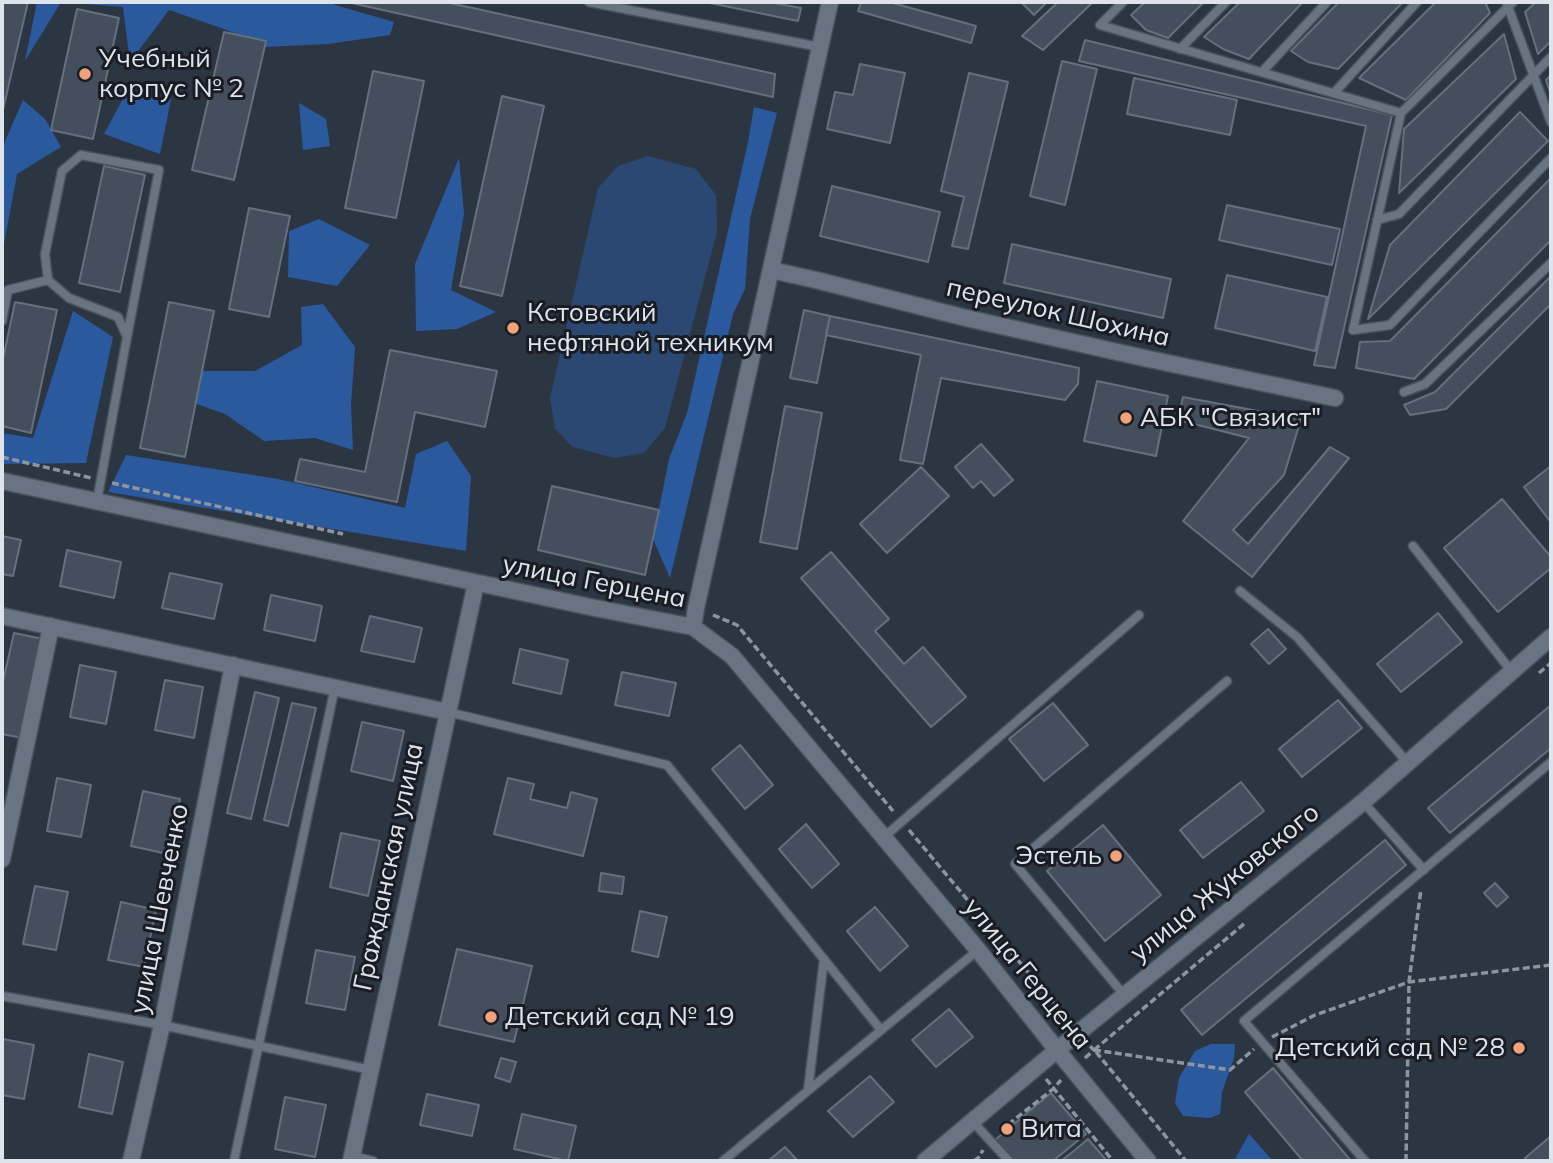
<!DOCTYPE html>
<html>
<head>
<meta charset="utf-8">
<style>
	body { margin:0 }
	#map { position:relative; width:1553px; height:1163px; overflow:hidden; background:#2c3643; font-family:Mulish,sans-serif }
	canvas { display:block }
	.frame { position:absolute; inset:0; border:4px solid #dde4ec; pointer-events:none }
</style>
</head>
<body>
<div id="map">
<canvas width="1553" height="1163"></canvas>
<div class="frame"></div>
</div>
<script>
const c = document.querySelector('canvas').getContext('2d');
c.lineJoin = 'round';
function fillPath(path, color) { c.fillStyle = color; c.fill(path, 'evenodd'); }
const toPath = rows => new Path2D(rows.map(r => 'M' + r).join(''));
function trace(path, color, width, dash) { c.strokeStyle = color; c.lineWidth = width; c.lineCap = dash ? 'butt' : 'round'; c.setLineDash(dash || []); c.stroke(path); }
function label(font, color, halo, rows, align = 'center') {
  c.font = font + ' Mulish,sans-serif'; c.lineWidth = 6; c.setLineDash([]); c.textBaseline = 'middle'; c.strokeStyle = halo; c.fillStyle = color; for (const [text, x, y, turn = 0] of rows) {
    c.save(); c.translate(x, y); c.rotate((+turn || 0) * Math.PI / 180); c.textAlign = isNaN(turn) ? turn : align; if (halo) c.strokeText(text, 0, 0); c.fillText(text, 0, 0); c.restore();
  }
}
fillPath(toPath([
	[648,156,696,169,716,195,717,232,665,428,644,453,614,458,573,447,555,429,550,398,598,188,618,166]
]), '#2a4871');
fillPath(toPath([
	[37,2,325,2,394,22,390,35,328,44,265,47,227,30,169,10,130,62,123,7,61,2,25,61],
	[125,95,171,99,160,154,104,134],
	[23,100,45,119,61,147,17,174,2,255,2,148],
	[299,103,326,119,330,146,303,150],
	[754,107,777,113,750,219,745,289,733,314,670,578,653,539,669,459,687,413,748,142],
	[459,158,464,214,451,290,496,312,457,329,416,331,415,264],
	[319,219,370,245,337,286,288,277,289,231],
	[323,304,355,347,351,405,353,450,315,438,264,441,225,414,160,391,162,371,255,371,302,345,301,307],
	[73,311,113,337,86,463,2,464,2,433,33,438],
	[447,441,471,476,466,551,108,492,126,455,278,479,405,508,416,454],
	[1211,1044,1235,1044,1234,1058,1222,1092,1220,1114,1210,1118,1183,1116,1175,1103,1179,1078,1195,1051],
	[1249,1134,1273,1161,1234,1161]
]), '#2a5a9d');
const building = toPath([
	[3,2,28,2,2,114,2,5,3,2],
	[347,2,445,2,775,74,773,97,347,2],
	[705,2,769,2,801,8,798,21,705,2],
	[861,2,889,2,976,26,971,43,858,11,861,2],
	[1021,2,1047,2,1034,15,1021,2],
	[1058,2,1093,2,1043,50,1022,36,1058,2],
	[1145,2,1204,2,1168,38,1146,30,1131,15,1145,2],
	[1240,2,1303,2,1249,59,1223,49,1204,37,1240,2],
	[1339,2,1403,2,1338,69,1308,62,1291,51,1339,2],
	[1436,2,1485,2,1490,13,1406,100,1359,78,1436,2],
	[1536,2,1551,2,1551,41,1538,54,1525,12,1536,2],
	[77,9,119,18,93,139,51,130,77,9],
	[224,32,266,41,234,180,192,170,224,32],
	[1504,34,1516,79,1399,193,1404,129,1504,34],
	[1085,40,1392,115,1335,368,1314,365,1366,126,1079,61,1085,40],
	[1062,61,1097,69,1065,205,1030,196,1062,61],
	[860,64,905,73,890,143,827,129,835,92,853,95,860,64],
	[373,71,424,81,396,218,345,208,373,71],
	[969,73,1008,82,968,249,952,246,964,197,941,191,969,73],
	[1551,75,1551,95,1546,80,1551,75],
	[1134,78,1237,100,1230,135,1127,114,1134,78],
	[502,96,544,106,502,296,460,286,502,96],
	[1520,112,1548,141,1368,319,1390,245,1520,112],
	[104,166,145,175,120,292,79,283,104,166],
	[1551,178,1551,240,1414,379,1356,368,1360,342,1390,341,1551,178],
	[832,186,940,212,928,262,820,236,832,186],
	[1227,205,1340,229,1332,265,1219,240,1227,205],
	[249,208,290,216,269,317,229,309,249,208],
	[1012,244,1171,279,1163,318,1004,283,1012,244],
	[1227,275,1327,297,1315,351,1215,328,1227,275],
	[1551,276,1551,304,1446,409,1410,415,1404,405,1435,392,1551,276],
	[15,302,57,310,31,433,2,426,2,364,15,302],
	[169,302,214,311,185,457,140,448,169,302],
	[804,310,830,316,817,383,790,378,804,310],
	[830,316,1079,368,1078,384,1065,400,941,378,923,464,900,460,921,355,826,335,830,316],
	[390,350,497,371,485,427,415,412,397,502,295,481,300,459,365,472,390,350],
	[1097,381,1168,396,1156,456,1084,441,1097,381],
	[1183,397,1301,419,1284,475,1233,530,1248,544,1330,447,1349,458,1252,577,1183,521,1249,438,1178,420,1183,397],
	[785,406,822,413,797,549,760,542,785,406],
	[981,444,1013,480,994,496,981,481,973,488,955,467,981,444],
	[1551,466,1551,519,1549,520,1524,487,1551,466],
	[921,467,949,496,887,553,860,524,921,467],
	[552,486,659,510,645,575,538,550,552,486],
	[1502,499,1551,557,1551,568,1498,612,1444,548,1502,499],
	[2,536,21,540,13,576,2,574,2,536],
	[67,550,121,562,114,598,60,586,67,550],
	[831,552,889,619,875,631,904,664,923,647,966,697,931,727,801,578,831,552],
	[170,573,222,584,214,619,162,608,170,573],
	[271,595,322,606,315,641,264,630,271,595],
	[1438,613,1462,642,1401,692,1377,664,1438,613],
	[370,616,422,628,414,662,361,651,370,616],
	[1268,629,1286,649,1269,664,1251,644,1268,629],
	[14,633,43,639,22,738,2,734,2,686,14,633],
	[520,649,568,660,561,694,513,683,520,649],
	[80,665,116,672,106,724,70,717,80,665],
	[622,672,676,683,669,716,615,705,622,672],
	[165,680,203,687,194,738,155,730,165,680],
	[255,692,279,698,251,819,227,813,255,692],
	[1338,700,1362,728,1302,777,1279,749,1338,700],
	[292,703,316,708,288,826,264,820,292,703],
	[1053,703,1088,745,1044,781,1009,739,1053,703],
	[1551,705,1551,748,1450,833,1428,808,1551,705],
	[362,722,404,731,393,781,351,771,362,722],
	[740,745,773,785,745,809,712,769,740,745],
	[57,778,91,785,81,837,47,831,57,778],
	[508,778,534,784,530,799,567,808,571,792,597,799,583,856,494,834,508,778],
	[1241,782,1264,811,1203,858,1180,830,1241,782],
	[143,791,180,799,168,854,131,846,143,791],
	[806,824,839,864,812,888,779,849,806,824],
	[1103,825,1161,895,1105,941,1047,871,1103,825],
	[341,833,380,841,368,896,330,887,341,833],
	[1385,840,1406,865,1202,1035,1181,1010,1385,840],
	[601,873,624,877,622,894,599,891,601,873],
	[1495,883,1508,897,1497,907,1484,893,1495,883],
	[35,886,68,892,56,950,23,944,35,886],
	[121,902,156,910,144,967,108,960,121,902],
	[875,907,908,946,880,971,847,931,875,907],
	[640,911,667,917,658,957,632,951,640,911],
	[457,949,532,966,514,1042,439,1025,457,949],
	[316,950,355,957,345,1010,306,1003,316,950],
	[949,1009,973,1037,936,1067,912,1040,949,1009],
	[3,1039,34,1045,24,1099,2,1095,3,1039],
	[89,1054,123,1062,112,1114,79,1107,89,1054],
	[501,1058,516,1062,510,1082,495,1077,501,1058],
	[1273,1068,1351,1161,1303,1161,1245,1092,1273,1068],
	[870,1076,894,1102,853,1137,828,1111,870,1076],
	[1051,1093,1086,1134,1053,1161,1014,1161,995,1140,1051,1093],
	[427,1094,479,1105,472,1136,420,1125,427,1094],
	[285,1097,326,1105,315,1157,275,1149,285,1097],
	[522,1114,576,1126,568,1161,514,1149,522,1114],
	[1551,1136,1551,1161,1528,1161,1525,1158,1551,1136],
	[1088,1139,1107,1161,1061,1161,1075,1150,1088,1139],
	[785,1147,798,1161,768,1161,785,1147]
]);
fillPath(building, '#444e5c');
trace(building, '#65707f', 2);
const service = toPath([
	[589,2,820,47],
	[1123,2,1100,25,1401,113,1353,330,1390,325,1551,158],
	[1507,4,1551,122],
	[1180,49,1226,2],
	[1262,72,1327,2],
	[1334,93,1417,2],
	[1401,113,1513,2],
	[1377,220,1399,214,1551,57],
	[2,321,8,290,48,280],
	[1404,392,1425,384,1551,263],
	[97,501,127,337,118,317,69,298,48,280,45,254,62,171,81,155,159,170,127,337],
	[1413,546,1512,672],
	[1240,591,1297,637,1408,763],
	[448,712,667,765,881,1030],
	[1363,802,1424,870],
	[884,837,1139,615],
	[2,996,162,1025,371,1070],
	[1125,996,1015,864,1227,681],
	[808,1090,824,959],
	[973,1122,1009,1161],
	[352,1156,373,1161],
	[234,1161,335,687],
	[723,1161,978,950],
	[1365,1161,1244,1021,1551,762]
]);
const minor = toPath([
	[771,270,816,280,966,318,1144,358,1335,398],
	[2,481,595,608,693,627,732,656,978,950,1057,1050,1148,1161],
	[2,616,448,712],
	[693,627,696,608,830,2],
	[2,859,51,626],
	[131,1161,162,1025,233,665],
	[351,1161,476,583],
	[925,1161,1057,1050,1363,802,1551,637]
]);
trace(service, '#49515c', 11);
trace(minor, '#49515c', 19);
trace(toPath([
	[2,457,91,478],
	[112,483,343,534],
	[713,615,737,625,893,811],
	[1539,673,1551,663],
	[909,830,1068,1020],
	[1272,1037,1315,1015,1409,982,1551,965],
	[1094,1050,1245,923],
	[1094,1050,1230,1070,1254,1049],
	[1096,1052,1186,1161],
	[1085,1058,1094,1050,1089,1045],
	[1046,1079,1113,1161],
	[1000,1131,1053,1089,1061,1080],
	[974,1161,979,1157,983,1150],
	[1406,1161,1409,982,1421,889]
]), '#8d959f', 3.5, [7, 3.5]);
trace(service, '#697483', 8);
trace(minor, '#697483', 16);
for (const [x, y, r, color] of [
	[85,74,7,"#f0a27a"],
	[513,328,7,"#f0a27a"],
	[1126,418,7,"#f0a27a"],
	[1116,856,7,"#f0a27a"],
	[491,1017,7,"#f0a27a"],
	[1519,1048,7,"#f0a27a"],
	[1007,1129,7,"#f0a27a"]
]) { const dot = new Path2D(); dot.arc(x, y, r, 0, 2 * Math.PI); c.fillStyle = color; c.fill(dot); trace(dot, '#191d23', 2.5); }
label('26px', '#dde4ec', '#191d23', [
	["Учебный",99,59],
	["корпус № 2",99,89],
	["Кстовский",527,313],
	["нефтяной техникум",527,343],
	["АБК \"Связист\"",1140,418],
	["Эстель",1102,856,"right"],
	["Детский сад № 19",505,1017],
	["Детский сад № 28",1505,1048,"right"],
	["Вита",1021,1129]
], 'left');
label('26px', '#dde4ec', '#191d23', [
	["переулок Шохина",1058,313,13],
	["улица Герцена",594,582,11],
	["Гражданская улица",389,867,-78],
	["улица Жуковского",1225,883,-39],
	["улица Шевченко",160,909,-79],
	["улица Герцена",1027,974,51]
]);
</script>
</body>
</html>
